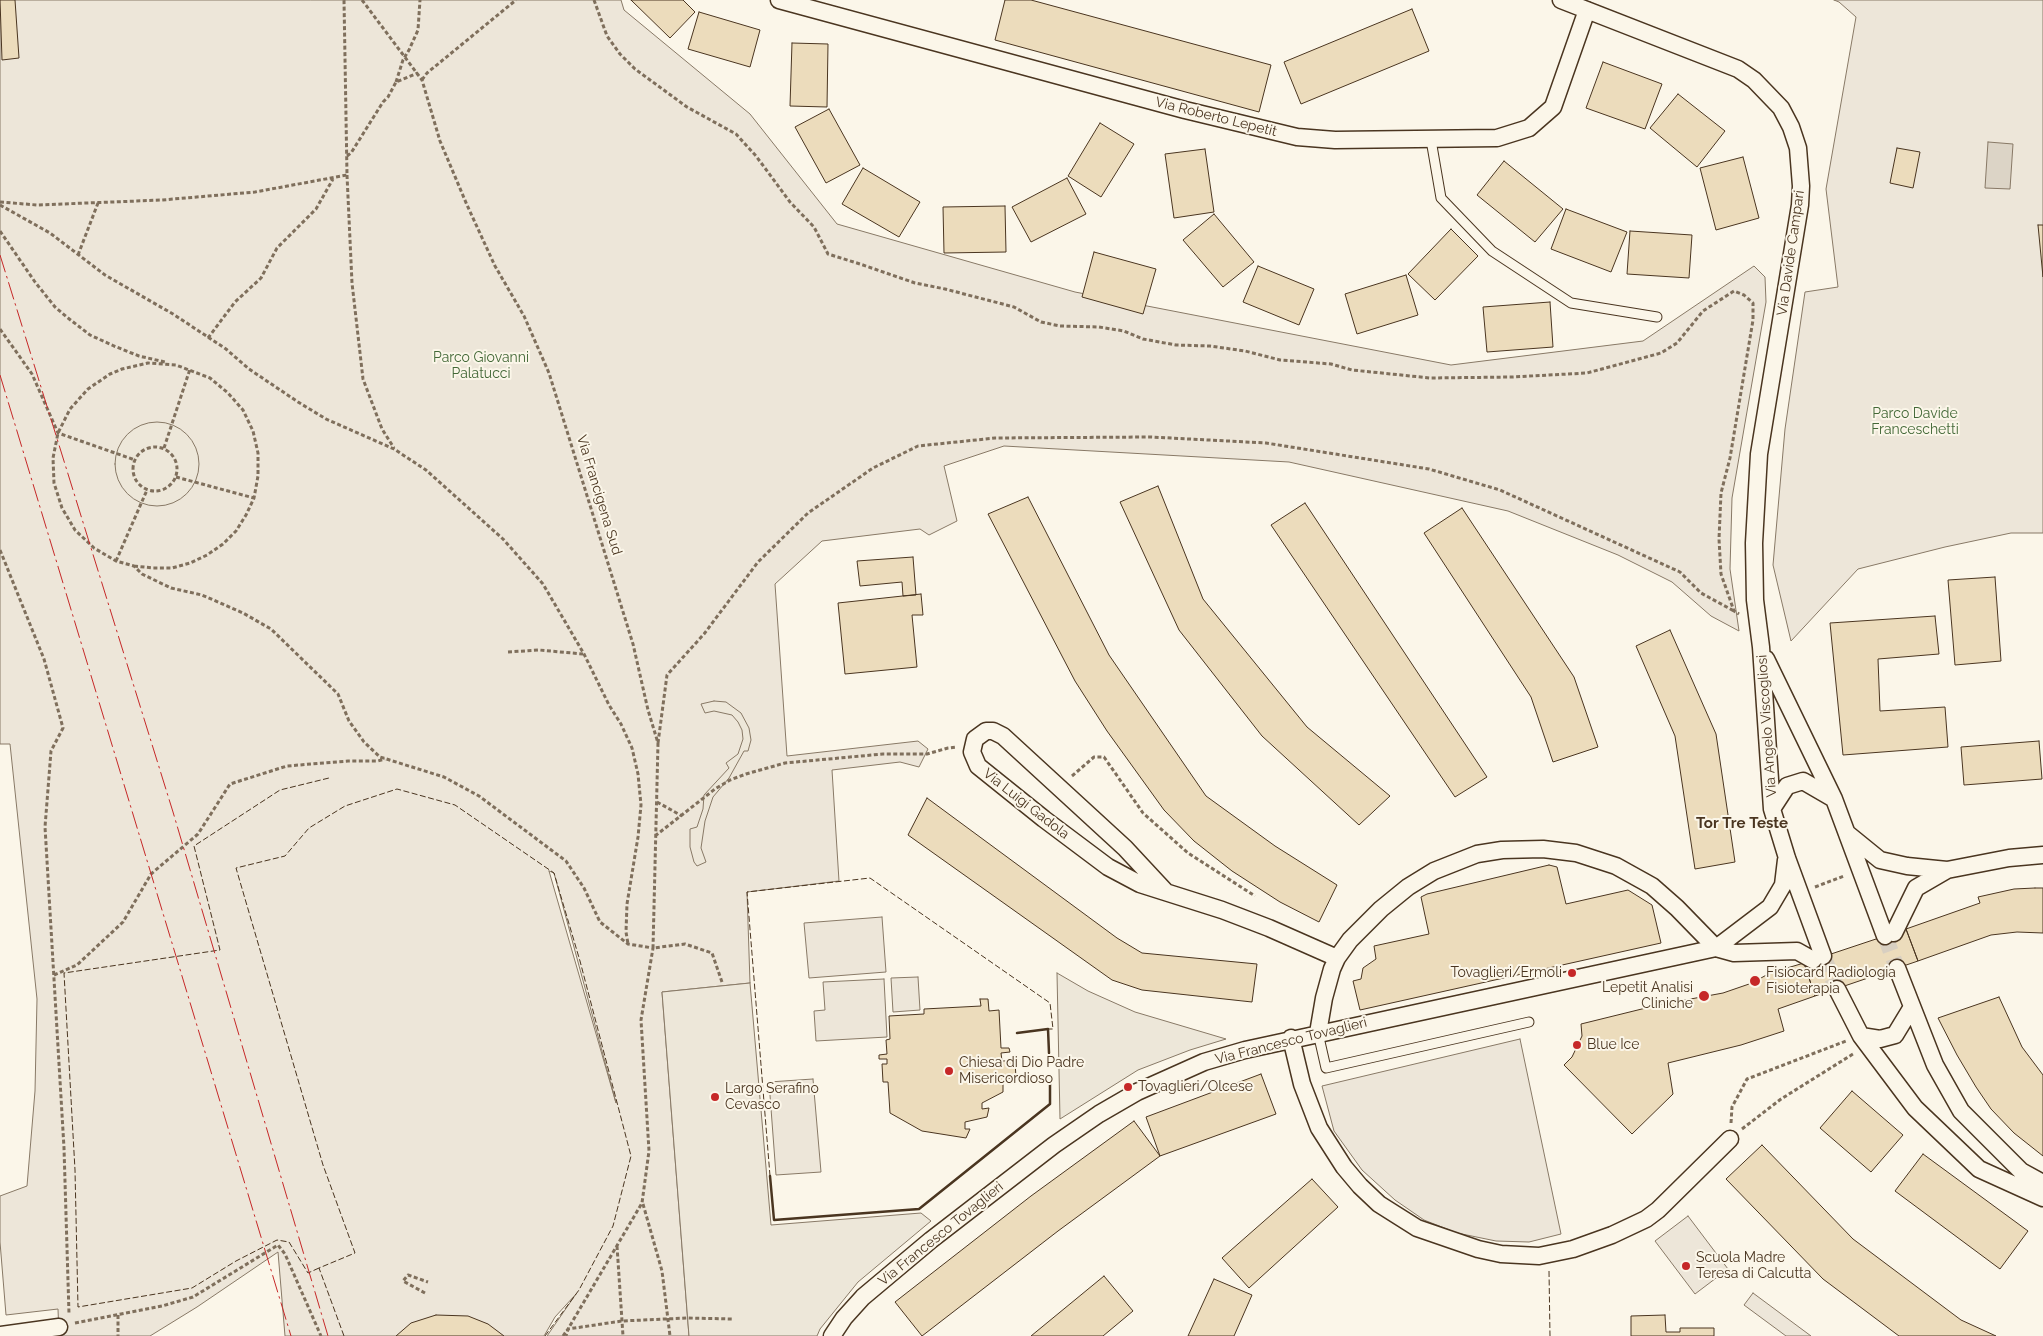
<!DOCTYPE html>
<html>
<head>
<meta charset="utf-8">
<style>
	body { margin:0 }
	canvas { display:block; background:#fbf6e9 }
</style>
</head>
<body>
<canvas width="2043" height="1336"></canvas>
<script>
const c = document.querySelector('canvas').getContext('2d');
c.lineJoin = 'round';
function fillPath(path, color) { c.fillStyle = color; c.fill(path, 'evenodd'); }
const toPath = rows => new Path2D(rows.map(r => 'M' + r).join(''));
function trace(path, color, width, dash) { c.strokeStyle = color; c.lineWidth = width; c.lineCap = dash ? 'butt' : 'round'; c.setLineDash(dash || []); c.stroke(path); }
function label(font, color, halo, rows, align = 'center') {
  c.font = font + ' Raleway,sans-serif'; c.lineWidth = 4; c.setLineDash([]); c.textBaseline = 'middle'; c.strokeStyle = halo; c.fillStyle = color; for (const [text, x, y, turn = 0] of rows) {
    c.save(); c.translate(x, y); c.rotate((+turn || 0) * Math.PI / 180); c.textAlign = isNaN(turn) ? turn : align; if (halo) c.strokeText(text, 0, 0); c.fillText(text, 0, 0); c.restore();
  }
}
const green = toPath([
	[0,0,621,0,624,10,750,114,837,224,1075,292,1451,365,1643,341,1754,266,1765,277,1766,302,1732,498,1730,569,1739,631,1711,616,1672,582,1618,555,1508,511,1289,462,1004,446,944,466,957,521,929,535,920,529,822,541,775,584,787,756,918,741,928,749,919,767,900,762,832,770,839,881,747,892,750,983,662,992,689,1336,547,1336,576,1294,555,1317,544,1336,285,1336,278,1252,197,1307,150,1336,59,1336,58,1309,6,1315,0,1242,0,1196,27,1186,35,1091,37,999,10,744,0,744,0,0],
	[549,871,554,873,616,1103,549,871],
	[1834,0,2043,0,2043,533,2011,533,1945,547,1858,569,1791,641,1773,565,1785,429,1805,292,1838,287,1826,189,1856,17,1839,2,1834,0],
	[882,917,886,972,809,978,804,923,882,917],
	[918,977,920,1010,893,1012,891,978,918,977],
	[884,979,887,1037,816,1041,814,1011,825,1010,823,982,884,979],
	[1520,1039,1561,1234,1529,1242,1496,1241,1457,1233,1424,1220,1395,1200,1362,1170,1334,1131,1322,1086,1520,1039],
	[813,1079,821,1172,776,1175,769,1082,813,1079],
	[1688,1216,1728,1269,1695,1294,1655,1241,1688,1216],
	[1753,1293,1811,1336,1786,1336,1744,1305,1753,1293]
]);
fillPath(green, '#ede6d9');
trace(green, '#887966', 1);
const parking = toPath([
	'115 464a42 42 0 1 1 84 0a42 42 0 1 1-84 0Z',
	[714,701,726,702,741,713,749,728,751,740,748,751,744,751,729,778,713,797,705,821,701,848,706,862,697,866,694,862,690,847,690,829,697,827,703,809,704,795,729,768,726,763,738,754,743,739,742,730,738,722,732,715,714,711,705,713,701,704,714,701],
	[1057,973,1088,991,1135,1012,1226,1039,1190,1050,1138,1070,1060,1119,1057,973],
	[750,983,771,1225,921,1213,931,1221,858,1282,820,1329,817,1336,689,1336,662,992,750,983]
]);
fillPath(parking, '#ede7d9');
trace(parking, '#887966', 1);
const water = toPath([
	[1988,142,2013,144,2010,189,1985,188,1988,142]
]);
fillPath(water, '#dcd4c6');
trace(water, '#887966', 1);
const building = toPath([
	[0,0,15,0,19,58,2,60,0,0],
	[631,0,683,0,695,12,670,38,631,0],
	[1005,0,1031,0,1271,65,1259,112,995,40,1005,0],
	[1412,9,1429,51,1301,104,1284,62,1412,9],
	[699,12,760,30,750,67,688,49,699,12],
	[792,43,828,44,827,107,790,106,792,43],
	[1603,62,1662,84,1645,129,1586,108,1603,62],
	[1678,94,1725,131,1697,167,1650,128,1678,94],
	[829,109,860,165,826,183,795,127,829,109],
	[1100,123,1134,144,1101,197,1068,176,1100,123],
	[1897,148,1920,152,1913,188,1890,183,1897,148],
	[1205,149,1214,212,1174,218,1165,154,1205,149],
	[1743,157,1759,218,1716,230,1700,168,1743,157],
	[1504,161,1563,209,1535,242,1477,195,1504,161],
	[863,168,920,202,899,237,842,204,863,168],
	[1067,178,1086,214,1031,242,1012,207,1067,178],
	[1005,206,1006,252,944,253,943,207,1005,206],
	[1566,209,1627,232,1611,272,1551,249,1566,209],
	[1214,214,1254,262,1223,287,1183,240,1214,214],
	[2038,225,2043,225,2043,277,2038,225],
	[1451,229,1478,256,1435,300,1408,274,1451,229],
	[1630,231,1692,235,1689,278,1627,274,1630,231],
	[1094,252,1156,269,1143,314,1082,297,1094,252],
	[1258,266,1314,289,1299,325,1243,302,1258,266],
	[1406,275,1418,315,1357,334,1345,294,1406,275],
	[1550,302,1553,347,1487,352,1483,307,1550,302],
	[1158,486,1203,599,1307,727,1390,796,1359,825,1262,736,1179,630,1120,502,1158,486],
	[1028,497,1109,655,1206,796,1275,846,1337,885,1319,922,1280,902,1232,871,1194,841,1164,810,1107,731,1075,681,988,514,1028,497],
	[1305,503,1487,777,1455,797,1271,525,1305,503],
	[1462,508,1574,677,1598,747,1553,762,1531,697,1424,533,1462,508],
	[913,557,916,595,903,596,902,582,860,586,857,561,913,557],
	[1995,577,2001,661,1955,665,1948,580,1995,577],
	[921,594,923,615,912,615,917,667,845,674,838,603,921,594],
	[1935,616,1939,654,1878,659,1880,711,1945,707,1948,747,1843,755,1830,623,1935,616],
	[1670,630,1716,734,1735,862,1695,869,1675,736,1636,646,1670,630],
	[2039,741,2042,779,1964,785,1961,747,2039,741],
	[927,798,1117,938,1142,953,1257,964,1252,1002,1142,990,1112,980,908,835,927,798],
	[1549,865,1557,867,1566,904,1628,890,1652,905,1661,943,1360,1010,1353,981,1361,979,1363,968,1376,959,1374,946,1429,934,1421,897,1427,894,1549,865],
	[2035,888,2043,888,2043,933,2017,932,1991,935,1918,961,1906,929,1980,903,1978,897,2014,889,2035,888],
	[1906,929,1918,961,1815,996,1804,963,1906,929],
	[1804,963,1815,996,1778,1009,1784,1031,1741,1045,1668,1063,1673,1094,1632,1134,1564,1065,1572,1057,1582,1036,1581,1024,1658,1005,1723,993,1752,983,1770,973,1804,963],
	[1999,997,2022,1047,2043,1075,2043,1156,2014,1133,1991,1109,1976,1087,1957,1055,1938,1018,1999,997],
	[980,999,988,999,989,1011,999,1010,1001,1048,1009,1048,1010,1052,1001,1053,1002,1061,1015,1061,1016,1078,1003,1079,1003,1092,982,1103,982,1109,989,1108,987,1117,965,1122,965,1129,970,1129,966,1138,922,1131,890,1113,888,1082,883,1082,882,1064,887,1064,887,1059,879,1059,879,1055,887,1054,886,1040,890,1039,889,1016,924,1014,924,1009,981,1006,980,999],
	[1261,1074,1276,1114,1160,1156,1146,1117,1261,1074],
	[1852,1091,1903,1135,1871,1172,1820,1128,1852,1091],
	[1134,1121,1160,1156,1058,1231,922,1336,895,1302,1031,1196,1134,1121],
	[1762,1145,1853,1239,1961,1320,1996,1336,1899,1336,1823,1279,1726,1179,1762,1145],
	[1923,1154,2028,1231,2000,1269,1895,1191,1923,1154],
	[1312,1179,1338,1207,1249,1288,1222,1258,1312,1179],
	[1104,1276,1133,1311,1103,1336,1031,1336,1104,1276],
	[1214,1279,1252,1295,1234,1336,1188,1336,1214,1279],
	[436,1315,468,1316,488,1324,504,1336,396,1336,411,1323,436,1315],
	[1665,1315,1666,1332,1680,1332,1680,1328,1714,1328,1714,1336,1631,1336,1631,1316,1665,1315]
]);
fillPath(building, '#ecdcbc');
trace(building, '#4a3520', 1);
trace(toPath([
	[1885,936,1897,968],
	[1823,956,1837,989]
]), '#d8cfc1', 16, [16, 8]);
const service = toPath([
	[1431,140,1441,198,1492,251,1571,303,1657,317],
	[1318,1033,1326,1068,1529,1022]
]);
const minor = toPath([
	[779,0,1185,110,1297,137,1335,140,1497,138,1529,128,1553,107,1587,10],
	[1561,0,1738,69,1754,80,1781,108,1791,127,1798,148,1801,186,1800,205,1759,454,1754,543,1755,600,1761,647,1772,809,1787,858,1823,956],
	[1766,659,1834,799,1885,936],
	[1772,809,1787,786,1803,781,1834,799],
	[1848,834,1880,860,1907,866,1947,870,2009,858,2043,855],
	[1165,891,1125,848,1003,736,993,731,986,731,975,739,972,752,978,766,1044,819,1108,867,1140,884,1222,910,1269,928,1337,958],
	[1894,933,1916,888,1947,870],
	[1716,948,1734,953,1797,951,1813,960],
	[1897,968,1935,1065,1961,1111,2021,1171,2043,1183],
	[1837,989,1861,1036,1915,1108,1979,1169,2043,1198],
	[1318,1033,1324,998,1332,969,1337,958,1350,940,1381,909,1408,887,1434,871,1477,854,1502,850,1543,849,1576,853,1616,866,1652,886,1677,908,1716,948],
	[1861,1036,1880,1039,1895,1035,1912,1007],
	[1291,1038,1302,1084,1319,1128,1344,1167,1360,1186,1379,1204,1417,1228,1478,1249,1501,1254,1539,1256,1573,1249,1612,1235,1646,1219,1658,1210,1730,1139],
	[0,1335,59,1327],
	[832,1336,844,1318,863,1297,931,1240,1054,1145,1099,1114,1137,1092,1204,1062,1245,1050,1716,948,1770,907,1783,885,1786,860]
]);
trace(service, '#4a3520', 11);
trace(minor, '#4a3520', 19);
trace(toPath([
	[362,0,422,80,440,141,467,205,495,266,524,316,549,373,633,644,648,710,658,743,653,948,685,944,712,953,722,982],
	[594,0,607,36,620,54,635,69,687,107,736,134,756,156,790,202,814,227,828,254,860,264,915,283,945,289,1014,307,1041,322,1060,326,1099,327,1124,331,1143,339,1176,345,1210,346,1245,351,1280,360,1331,364,1352,370,1430,378,1512,377,1587,373,1661,353,1677,343,1703,311,1734,291,1744,295,1753,303,1753,320,1730,458,1721,493,1719,539,1721,574,1734,611,1739,614],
	[422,80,427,73,516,0],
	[396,82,403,60,409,50,418,30,420,0],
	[347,156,351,153,383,102,388,97,396,82,418,73],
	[347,175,352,283,363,379,382,429,394,448],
	[0,202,37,205,162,200,255,192,347,175,344,0],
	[0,205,50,233,105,275,173,314,226,349,249,369,298,402,326,419,394,449,426,470,503,539,543,584,584,654,609,705,621,724,632,748,638,774,641,805,638,837,627,904,626,932,628,944],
	[0,231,35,282,55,307,68,318,90,335,114,346,139,356,165,362],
	[78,255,98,203],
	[0,329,32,374,58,433,135,460],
	[208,338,235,302,261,278,277,248,316,209,333,179],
	'133 469a22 22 0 1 1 44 0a22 22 0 1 1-44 0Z',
	[164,448,190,369],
	[176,477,254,498],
	[0,550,44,659,63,728,51,751,45,827,64,1148,69,1314],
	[116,561,147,490],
	[134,566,153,568,172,568,190,563,207,555,223,544,236,531,246,515,254,498,258,476,258,453,253,431,243,410,228,393,210,378,176,365,148,363,122,369,110,374,88,389,70,409,58,433,53,458,54,483,62,508,75,530,94,548,116,561,134,566,142,574,171,588,202,595,243,613,271,629,338,694,349,721,364,742,380,757,444,777,479,796,566,861,584,888,600,922,628,944,653,948,641,1020,649,1151,642,1203,568,1329,566,1336],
	[508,652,539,650,583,654],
	[658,743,667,675,704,634,758,562,808,513,873,468,918,446,995,438,1151,437,1266,443,1429,469,1500,490,1680,572,1701,593,1734,611],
	[1072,776,1094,757,1104,757,1143,813,1188,853,1255,896],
	[657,802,682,816],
	[655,836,715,789,730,780,746,774,785,763,883,754,927,754,948,748,957,747],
	[1815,887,1844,876],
	[54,975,77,965,123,922,151,874,198,834,230,784,287,766,348,761,378,761,385,759],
	[1731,1123,1732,1107,1747,1079,1846,1041],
	[1742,1129,1781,1099,1853,1054],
	[643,1204,662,1271,670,1336],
	[617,1246,623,1336],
	[425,1293,403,1281,408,1275,428,1282],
	[118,1315,118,1336],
	[75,1323,162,1306,193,1297,278,1245,285,1254,321,1336],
	[563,1336,568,1329,622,1321,687,1318,733,1319]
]), '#7f6f5c', 3, [4, 2.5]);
trace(service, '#fbf6e9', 9);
trace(minor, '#fbf6e9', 16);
trace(toPath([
	[770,1176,747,892,870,878,1050,1003,1053,1029,1048,1029],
	[319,1268,308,1273,289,1242,277,1240,236,1261,192,1288,78,1307,75,1170,64,973,220,950,194,846,280,790,329,778],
	[1549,1271,1550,1336],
	[344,1336,319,1268,355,1253,323,1165,236,868,285,856,309,828,345,806,397,789,455,805,554,873,580,961,631,1156,613,1226,579,1290,545,1336]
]), '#4a3520', 1, [6, 2.5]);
trace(toPath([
	[1017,1033,1048,1029,1049,1053],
	[770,1176,774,1220,919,1209,1050,1104,1050,1084]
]), '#4a3520', 2.5);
trace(toPath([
	[0,255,173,812,328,1336],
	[0,375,291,1336]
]), '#c62828', 1, [18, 4, 2.5, 4]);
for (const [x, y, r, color] of [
	[1572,973,5,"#c62828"],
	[1755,981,6,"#c62828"],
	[1704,996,6,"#c62828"],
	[1577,1045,5,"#c62828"],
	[949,1071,5,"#c62828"],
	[1128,1087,5,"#c62828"],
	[715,1097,5,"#c62828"],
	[1686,1266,5,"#c62828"]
]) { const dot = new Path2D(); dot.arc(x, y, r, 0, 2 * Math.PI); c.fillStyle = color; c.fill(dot); trace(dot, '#fbf6e9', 2); }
label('14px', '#4a3520', '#fbf6e9', [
	["Via Roberto Lepetit",1216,117,14],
	["Via Davide Campari",1791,253,-82],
	["Via Francigena Sud",599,495,73],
	["Via Angelo Viscogliosi",1767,726,-94],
	["Via Luigi Gadola",1026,804,38],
	["Via Francesco Tovaglieri",1291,1041,-14],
	["Via Francesco Tovaglieri",941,1234,-39]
]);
label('14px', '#436837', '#fbf6e9', [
	["Parco Giovanni",481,358],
	["Palatucci",481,374],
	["Parco Davide",1915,414],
	["Franceschetti",1915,430]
]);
label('14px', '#4a3520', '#fbf6e9', [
	["Tovaglieri/Ermoli",1562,973,"right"],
	["Fisiocard Radiologia",1766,973],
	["Fisioterapia",1766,989],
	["Lepetit Analisi",1693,988,"right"],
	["Cliniche",1693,1004,"right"],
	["Blue Ice",1587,1045],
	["Chiesa di Dio Padre",959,1063],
	["Misericordioso",959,1079],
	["Tovaglieri/Olcese",1138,1087],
	["Largo Serafino",725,1089],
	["Cevasco",725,1105],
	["Scuola Madre",1696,1258],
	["Teresa di Calcutta",1696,1274]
], 'left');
label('bold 15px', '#4a3520', '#fbf6e9', [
	["Tor Tre Teste",1742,823]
]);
</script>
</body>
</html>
